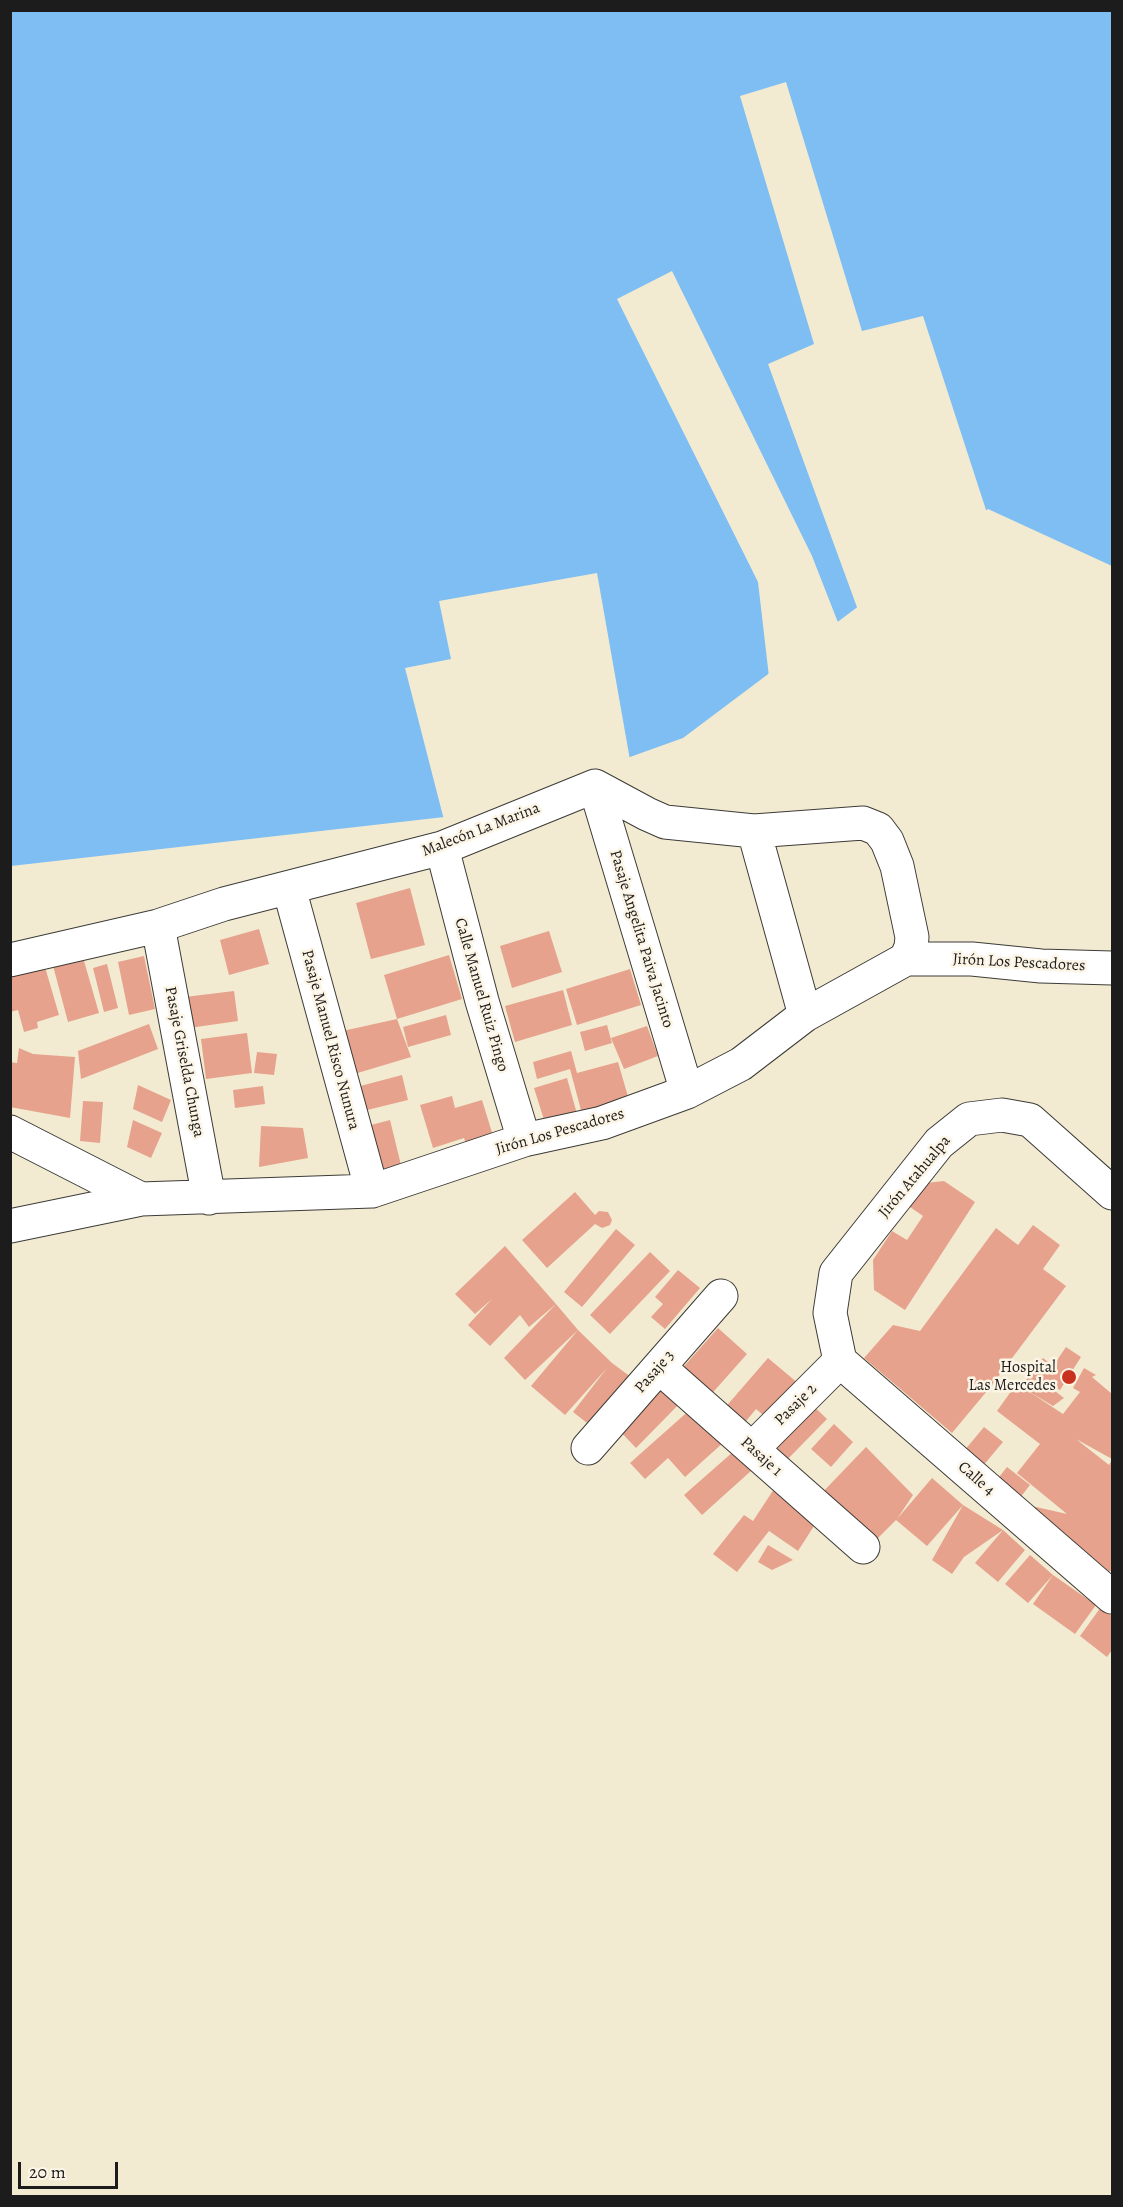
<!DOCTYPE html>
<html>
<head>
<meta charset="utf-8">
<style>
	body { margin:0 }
	#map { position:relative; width:1123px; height:2207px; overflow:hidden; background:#f2ebd2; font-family:Alegreya,serif }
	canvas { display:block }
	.frame { position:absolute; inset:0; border:12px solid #1c1c1c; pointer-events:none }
	.scale { position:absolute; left:18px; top:2162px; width:100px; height:27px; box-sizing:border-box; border:3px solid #1c1c1c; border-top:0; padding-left:8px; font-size:18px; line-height:21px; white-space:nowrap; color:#1c1c1c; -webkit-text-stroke:4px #fcf5e5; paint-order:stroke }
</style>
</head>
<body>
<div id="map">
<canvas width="1123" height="2207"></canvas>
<div class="frame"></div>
<div class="scale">20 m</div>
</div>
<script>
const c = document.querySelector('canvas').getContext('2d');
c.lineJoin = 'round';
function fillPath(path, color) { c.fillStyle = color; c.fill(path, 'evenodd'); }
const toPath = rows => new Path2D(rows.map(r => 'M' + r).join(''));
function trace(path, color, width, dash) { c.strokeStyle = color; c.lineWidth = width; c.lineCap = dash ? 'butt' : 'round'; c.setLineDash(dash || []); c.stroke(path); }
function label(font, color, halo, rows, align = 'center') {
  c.font = font + ' Alegreya,serif'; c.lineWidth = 5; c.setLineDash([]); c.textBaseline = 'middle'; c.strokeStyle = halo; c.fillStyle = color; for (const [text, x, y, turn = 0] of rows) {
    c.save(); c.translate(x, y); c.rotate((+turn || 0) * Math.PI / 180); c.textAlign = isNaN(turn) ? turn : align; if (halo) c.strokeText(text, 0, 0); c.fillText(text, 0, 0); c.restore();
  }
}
fillPath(toPath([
	[10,11,1112,11,1112,566,988,509,683,738,471,814,11,866]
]), '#7ebef2');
fillPath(toPath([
	[786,82,862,331,923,316,987,513,858,610,768,364,814,344,740,96],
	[672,271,812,556,839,625,769,677,758,582,617,299],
	[597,573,630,760,472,816,444,820,405,668,451,659,439,601]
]), '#f2ebd2');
fillPath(toPath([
	[410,888,425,945,371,959,356,903],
	[259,929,269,964,229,975,220,940],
	[549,931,562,972,512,988,500,946],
	[82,954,99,1013,68,1022,52,962],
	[449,955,462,999,397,1019,411,1057,351,1075,338,1032,397,1019,384,975],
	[144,956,155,1009,129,1015,118,962],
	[107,964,118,1008,104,1012,93,968],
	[45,967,59,1015,37,1022,38,1028,24,1032,18,1010,10,1012,10,977],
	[630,969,641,1005,577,1025,566,989],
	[563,990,572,1025,515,1042,505,1006],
	[234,991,238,1021,189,1028,185,997],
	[446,1015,451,1035,408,1047,403,1027],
	[149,1024,158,1049,81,1079,78,1051],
	[607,1025,612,1043,585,1051,580,1032],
	[647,1026,658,1056,624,1069,611,1038],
	[247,1033,252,1073,206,1079,201,1039],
	[19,1048,33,1054,75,1057,70,1118,10,1107,10,1062,17,1063],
	[571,1051,577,1073,618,1062,629,1100,582,1114,570,1069,537,1079,533,1062],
	[257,1052,277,1054,274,1075,254,1073],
	[402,1075,408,1100,355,1113,349,1089],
	[567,1078,577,1114,545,1123,534,1088],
	[138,1085,171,1100,162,1122,133,1109],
	[263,1086,265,1104,235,1108,233,1090],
	[452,1096,455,1108,482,1100,494,1139,467,1147,464,1138,433,1148,420,1105],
	[83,1101,103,1102,100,1143,80,1141],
	[133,1120,162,1133,151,1158,127,1147],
	[390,1120,401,1165,371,1172,360,1128],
	[261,1126,303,1128,308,1158,259,1167],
	[944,1181,975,1202,905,1310,874,1290,873,1260,892,1231,907,1240,923,1216,910,1207,926,1183],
	[575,1192,595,1215,599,1211,608,1212,612,1220,610,1225,602,1228,595,1224,547,1268,522,1240],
	[1033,1225,1060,1245,1043,1269,1066,1286,992,1385,952,1433,864,1358,893,1325,920,1331,996,1228,1018,1245],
	[616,1229,635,1245,582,1307,564,1292],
	[505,1246,556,1304,529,1327,520,1315,490,1346,468,1325,492,1299,475,1314,455,1294],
	[650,1252,670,1271,610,1334,590,1315],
	[678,1270,700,1288,665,1329,651,1317,663,1304,655,1297],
	[556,1304,578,1330,525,1380,504,1358],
	[718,1328,747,1354,707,1399,678,1373],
	[578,1330,612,1363,635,1380,596,1430,573,1412,607,1368,565,1415,531,1386],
	[1066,1347,1081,1357,1060,1390,1042,1381,1064,1398,1053,1406,1028,1391,1063,1414,1080,1392,1073,1388,1084,1368,1096,1375,1092,1377,1112,1394,1112,1459,1076,1439,1109,1465,1112,1460,1112,1570,1107,1573,1023,1504,1067,1514,1017,1473,1040,1444,997,1411,1017,1383,1021,1386,1043,1358,1053,1366],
	[768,1358,799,1384,769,1420,756,1409,742,1426,723,1410],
	[664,1379,684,1399,636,1448,616,1427],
	[806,1399,827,1419,779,1468,758,1447],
	[693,1407,724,1442,685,1477,668,1458,645,1479,630,1463],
	[834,1424,853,1442,831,1467,811,1449],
	[984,1427,1003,1442,982,1467,964,1451],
	[866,1447,913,1495,897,1519,932,1478,963,1505,1003,1530,964,1557,952,1574,932,1560,963,1505,927,1546,896,1520,877,1539,851,1514,817,1498],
	[734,1451,752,1470,702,1515,684,1495],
	[1007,1467,1030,1485,1019,1499,996,1481],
	[776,1486,821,1515,798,1551,769,1531,737,1572,713,1554,744,1515,753,1521],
	[1003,1530,1025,1550,998,1582,975,1563],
	[768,1545,793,1560,772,1570,758,1562],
	[1030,1555,1053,1575,1096,1605,1075,1634,1033,1604,1053,1575,1028,1603,1005,1584],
	[1101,1607,1112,1616,1112,1650,1107,1657,1080,1636]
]), '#e6a28c');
const minor = toPath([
	[595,786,687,1092],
	[754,831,805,1015],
	[442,848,482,1001,524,1140],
	[289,888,372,1191],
	[158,926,209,1198],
	[10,960,158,926,224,904,442,848,595,786,647,814,665,822,754,831,863,823,878,829,887,841,897,866,912,937,911,947,906,959],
	[10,1132,141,1199],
	[10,1226,141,1199,372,1191,524,1140,602,1123,687,1092,741,1064,805,1015,906,959,972,959,1041,966,1112,968],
	[840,1361,830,1313,836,1273,939,1143,969,1119,1002,1115,1030,1120,1112,1193],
	[840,1361,1112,1597],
	[659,1367,863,1547],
	[588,1448,721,1296],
	[752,1449,840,1361]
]);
trace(minor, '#3c3b37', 35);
trace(minor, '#fff', 33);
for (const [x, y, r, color] of [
	[1069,1377,8,"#c8321e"]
]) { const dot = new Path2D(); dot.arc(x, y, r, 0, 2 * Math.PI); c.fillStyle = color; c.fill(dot); trace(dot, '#fcf5e5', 2); }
label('16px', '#1c1c1c', '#fcf5e5', [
	["Malecón La Marina",481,830,-21],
	["Pasaje Angelita Paiva Jacinto",641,939,73],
	["Jirón Los Pescadores",1019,963,3],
	["Calle Manuel Ruiz Pingo",481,995,74],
	["Pasaje Manuel Risco Nunura",330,1040,75],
	["Pasaje Griselda Chunga",184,1062,79],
	["Jirón Los Pescadores",560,1132,-16],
	["Jirón Atahualpa",915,1177,-50],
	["Pasaje 3",655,1372,-49],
	["Pasaje 2",796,1405,-45],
	["Pasaje 1",761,1457,42],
	["Calle 4",976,1479,41]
]);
label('16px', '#1c1c1c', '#fcf5e5', [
	["Hospital",1056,1368],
	["Las Mercedes",1056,1386]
], 'right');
</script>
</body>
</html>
